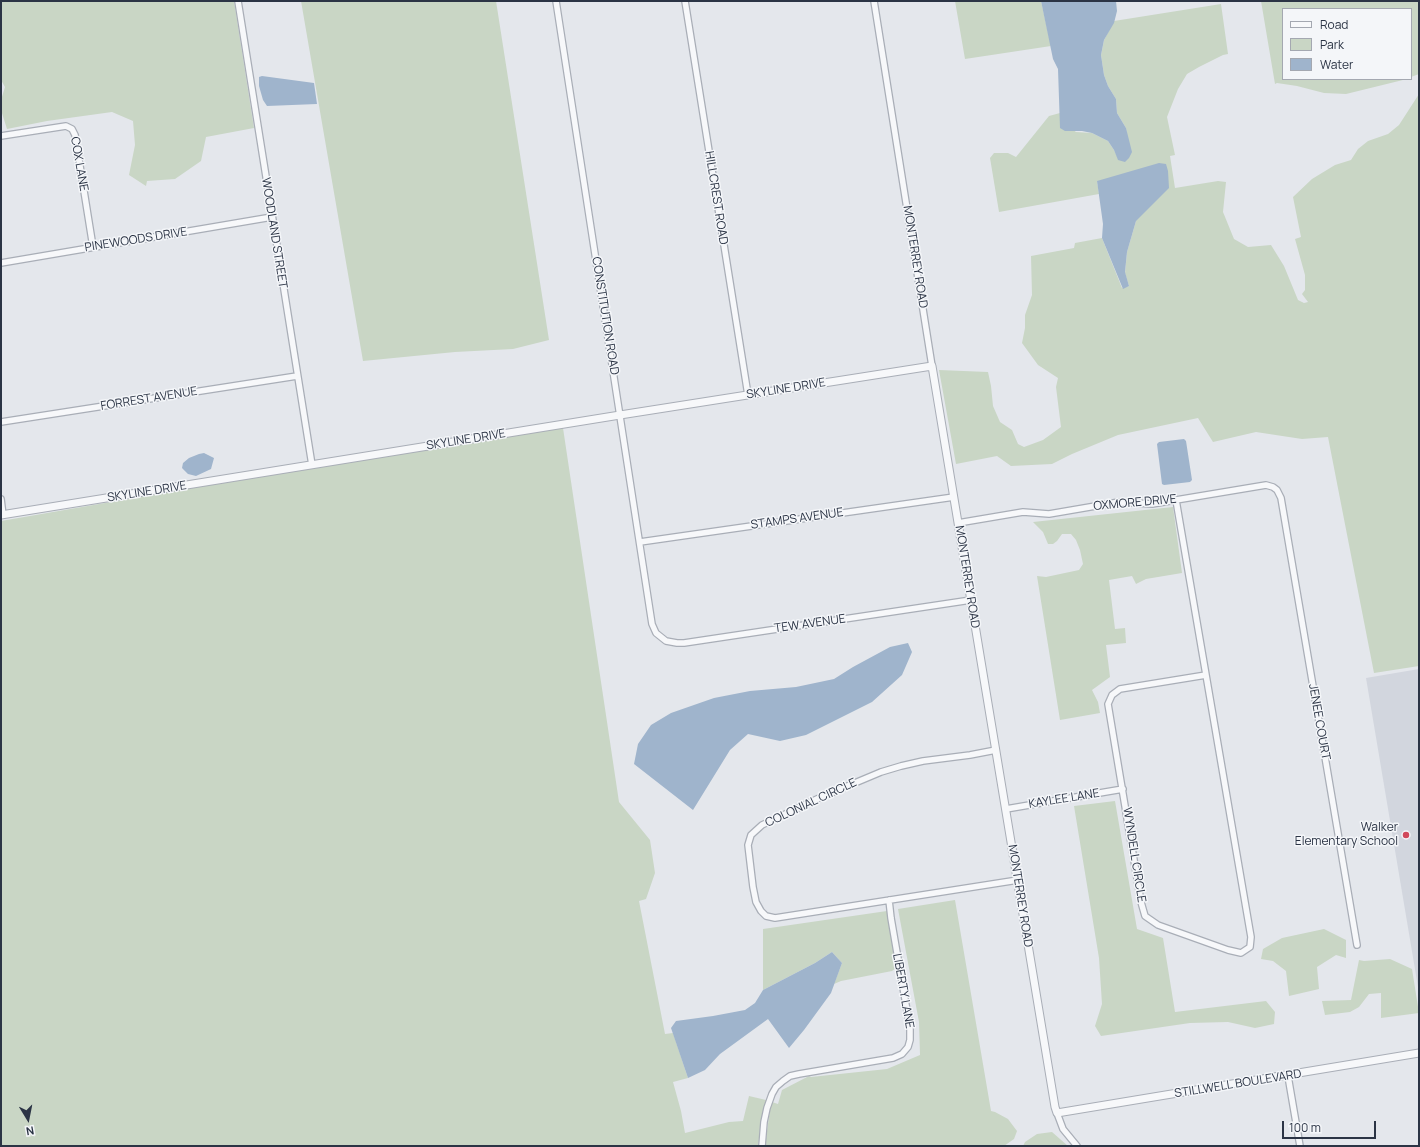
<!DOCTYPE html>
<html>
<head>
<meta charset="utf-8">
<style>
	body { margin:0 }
	#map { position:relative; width:1420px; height:1147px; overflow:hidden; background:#e4e7ec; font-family:Manrope,sans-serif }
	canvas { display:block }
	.frame { position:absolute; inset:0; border:2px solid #2b3445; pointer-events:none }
	.legend { position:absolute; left:1282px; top:8px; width:130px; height:72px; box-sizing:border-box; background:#f4f6f9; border:1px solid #a4a8b1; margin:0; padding:5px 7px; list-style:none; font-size:12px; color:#2b3445 }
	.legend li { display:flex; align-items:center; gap:8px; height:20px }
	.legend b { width:20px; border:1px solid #a4a8b1 }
	.north { position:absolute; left:8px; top:1099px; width:40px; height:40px; -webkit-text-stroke:3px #f4f6f9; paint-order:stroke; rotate:170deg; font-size:11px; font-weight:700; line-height:16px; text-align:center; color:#2b3445 }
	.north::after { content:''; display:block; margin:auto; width:14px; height:18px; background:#2b3445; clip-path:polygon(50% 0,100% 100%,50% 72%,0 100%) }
	.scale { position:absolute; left:1282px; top:1121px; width:94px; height:18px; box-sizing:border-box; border:2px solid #2b3445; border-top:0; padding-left:5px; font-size:12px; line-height:14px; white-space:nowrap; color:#2b3445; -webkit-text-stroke:3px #f4f6f9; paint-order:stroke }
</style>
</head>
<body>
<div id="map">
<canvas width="1420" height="1147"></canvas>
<div class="frame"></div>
<ul class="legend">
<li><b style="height:5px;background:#f7f8fa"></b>Road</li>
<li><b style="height:11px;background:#c9d6c5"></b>Park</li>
<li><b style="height:11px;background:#9fb4cc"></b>Water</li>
</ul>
<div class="north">N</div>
<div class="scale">100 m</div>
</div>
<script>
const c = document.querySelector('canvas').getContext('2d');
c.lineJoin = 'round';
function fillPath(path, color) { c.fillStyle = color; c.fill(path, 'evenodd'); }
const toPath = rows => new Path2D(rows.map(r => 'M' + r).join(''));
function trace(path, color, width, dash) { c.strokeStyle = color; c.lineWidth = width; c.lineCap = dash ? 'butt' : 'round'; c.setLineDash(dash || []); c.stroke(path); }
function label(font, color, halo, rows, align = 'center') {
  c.font = font + ' Manrope,sans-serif'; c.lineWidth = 3; c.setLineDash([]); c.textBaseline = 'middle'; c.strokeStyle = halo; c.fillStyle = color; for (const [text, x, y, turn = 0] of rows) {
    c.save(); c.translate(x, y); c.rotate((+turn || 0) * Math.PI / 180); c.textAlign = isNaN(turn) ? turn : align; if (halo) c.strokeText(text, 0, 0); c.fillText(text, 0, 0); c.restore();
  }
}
fillPath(toPath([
	[1419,669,1419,993,1366,678]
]), '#d2d6de');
fillPath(toPath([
	[1,1,234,1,254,128,206,137,201,161,175,179,147,181,146,186,129,175,135,145,133,121,112,112,47,121,7,129,1,110,1,100,5,87,1,80],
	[301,1,496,1,549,340,513,349,455,352,363,361],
	[955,1,1041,1,1051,46,965,59],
	[1261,1,1419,1,1419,74,1411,77,1411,9,1283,9,1283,79,1407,79,1346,94,1324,93,1297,86,1277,83,1275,84],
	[1221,4,1228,54,1223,55,1199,67,1187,74,1178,89,1167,117,1175,155,1170,156,1175,188,1218,181,1226,182,1223,212,1234,239,1248,247,1271,245,1284,266,1298,300,1304,303,1308,302,1302,294,1305,290,1305,275,1295,239,1301,237,1293,197,1312,179,1335,165,1351,160,1358,149,1368,141,1388,134,1399,125,1419,94,1419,666,1374,673,1328,437,1302,439,1256,432,1213,442,1198,418,1118,435,1072,454,1052,464,1011,466,997,456,956,464,939,370,988,372,991,386,993,406,1000,422,1012,430,1018,444,1024,447,1043,440,1061,427,1056,387,1058,378,1038,365,1022,343,1025,328,1025,315,1032,295,1031,256,1074,248,1075,243,1102,238,1122,288,1129,286,1125,273,1127,252,1136,221,1097,181,1099,194,999,212,990,158,994,153,1008,153,1016,157,1049,116,1060,113,1060,120,1076,132,1092,133,1108,141,1114,150,1118,158,1127,138,1126,128,1117,113,1116,99,1108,86,1104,75,1101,55,1104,40,1114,21],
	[563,428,619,802,650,840,655,873,646,899,639,901,665,1034,673,1033,688,1078,673,1082,681,1111,685,1133,729,1122,743,1121,749,1096,766,1100,761,1122,758,1146,1,1146,1,521,180,490],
	[1173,507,1182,573,1146,579,1136,584,1132,576,1109,580,1115,629,1125,628,1126,643,1106,645,1110,677,1092,690,1098,702,1100,713,1060,720,1037,576,1046,577,1079,570,1083,564,1080,550,1076,540,1071,534,1062,534,1057,541,1053,544,1048,544,1043,532,1033,522],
	[1115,801,1137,929,1163,938,1175,1012,1266,1001,1275,1012,1274,1024,1255,1028,1228,1022,1190,1023,1101,1036,1095,1026,1102,1004,1099,958,1074,806],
	[955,900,991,1111,995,1112,1008,1119,1017,1131,1014,1139,1004,1146,765,1146,770,1109,772,1102,778,1104,782,1090,809,1076,811,1077,887,1069,920,1055,919,1022,898,909],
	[887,911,896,968,892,971,841,981,834,984,842,963,832,952,815,963,763,990,763,929],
	[1324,929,1346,940,1346,958,1336,955,1317,967,1319,989,1289,996,1286,971,1273,961,1261,959,1263,949,1282,938],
	[1390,959,1412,969,1419,1013,1381,1018,1381,993,1369,994,1359,1007,1350,1012,1325,1015,1322,1001,1351,1000,1359,960,1364,961],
	[1052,1132,1068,1146,1023,1146,1025,1142,1037,1134]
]), '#c9d6c5');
fillPath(toPath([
	[1041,1,1116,1,1117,11,1114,23,1104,40,1101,55,1104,75,1108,86,1116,99,1117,113,1126,128,1132,152,1129,158,1125,162,1118,160,1114,150,1108,141,1092,133,1082,131,1065,131,1060,128,1058,69,1053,59],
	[262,76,314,83,317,104,267,106,263,100,259,86,259,77],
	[1159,163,1166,164,1168,171,1169,188,1136,221,1127,252,1125,272,1129,286,1123,289,1102,238,1103,224,1097,181],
	[1184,439,1186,441,1192,480,1190,482,1164,485,1162,484,1157,444,1159,442],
	[204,453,214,458,211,469,196,476,188,474,182,468,183,463,189,458,199,454],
	[908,643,912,652,902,675,872,702,806,735,780,741,748,734,730,750,693,810,634,764,638,744,651,725,671,713,714,698,750,691,796,687,834,679,853,667,890,647],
	[832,952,842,963,831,993,804,1030,789,1048,768,1019,720,1054,705,1070,688,1078,671,1028,676,1021,713,1016,745,1010,755,1003,763,990,815,963]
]), '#9fb4cc');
trace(toPath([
	[1419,1,1419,2]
]), '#9fb4cc', 2);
const minor = toPath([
	[238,1,312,465],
	[556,1,652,624,656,633,666,641,677,643,684,643,971,600],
	[685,1,748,395],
	[874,1,932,366],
	[1,136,66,126,72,129,75,135,93,247],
	[1,263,272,217],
	[1,422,297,376],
	[1,499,3,515],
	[1176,500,1251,937,1250,947,1241,953,1228,950,1158,925,1145,916,1141,902,1108,704,1112,695,1120,689,1206,675],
	[958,523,1023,512,1049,514,1119,502,1152,504,1266,485,1273,487,1277,490,1281,498,1357,945],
	[640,542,954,497],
	[996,750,970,755,923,761,901,766,881,772,819,798,762,825,751,835,748,845,753,887,756,902,761,911,766,916,775,918,1018,880],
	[1006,809,1123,789],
	[1288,1076,1300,1146],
	[1057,1113,1063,1129,1077,1146],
	[762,1146,764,1122,767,1108,772,1094,776,1087,783,1081,790,1076,799,1074,893,1058,902,1054,908,1047,910,1040,910,1028,891,918,889,900]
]);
const tertiary = toPath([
	[1,515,620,415,932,366,1055,1107,1057,1113,1419,1053]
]);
trace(minor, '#a9aeb7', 8);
trace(tertiary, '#a9aeb7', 9);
trace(minor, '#f7f8fa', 5.5);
trace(tertiary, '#f7f8fa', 7);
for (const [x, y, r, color] of [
	[1406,835,4,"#d1495b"]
]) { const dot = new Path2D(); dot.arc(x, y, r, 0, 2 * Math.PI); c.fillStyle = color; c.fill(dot); trace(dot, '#f4f6f9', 1.5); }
label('12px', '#2b3445', '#f4f6f9', [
	["COX LANE",79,164,80],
	["HILLCREST ROAD",716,198,81],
	["WOODLAND STREET",274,233,81],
	["PINEWOODS DRIVE",136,240,-9],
	["MONTERREY ROAD",915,257,81],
	["CONSTITUTION ROAD",605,316,81],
	["SKYLINE DRIVE",786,389,-9],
	["FORREST AVENUE",149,399,-9],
	["SKYLINE DRIVE",466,440,-9],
	["SKYLINE DRIVE",147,492,-9],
	["OXMORE DRIVE",1135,503,-5],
	["STAMPS AVENUE",797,519,-8],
	["MONTERREY ROAD",967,577,81],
	["TEW AVENUE",810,624,-8],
	["JENEE COURT",1319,722,80],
	["KAYLEE LANE",1064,799,-9],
	["COLONIAL CIRCLE",811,803,-25],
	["WYNDELL CIRCLE",1134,855,81],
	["MONTERREY ROAD",1020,896,81],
	["LIBERTY LANE",903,991,80],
	["STILLWELL BOULEVARD",1238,1084,-9]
]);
label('12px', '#2b3445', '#f4f6f9', [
	["Walker",1398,828],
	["Elementary School",1398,842]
], 'right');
</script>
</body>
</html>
